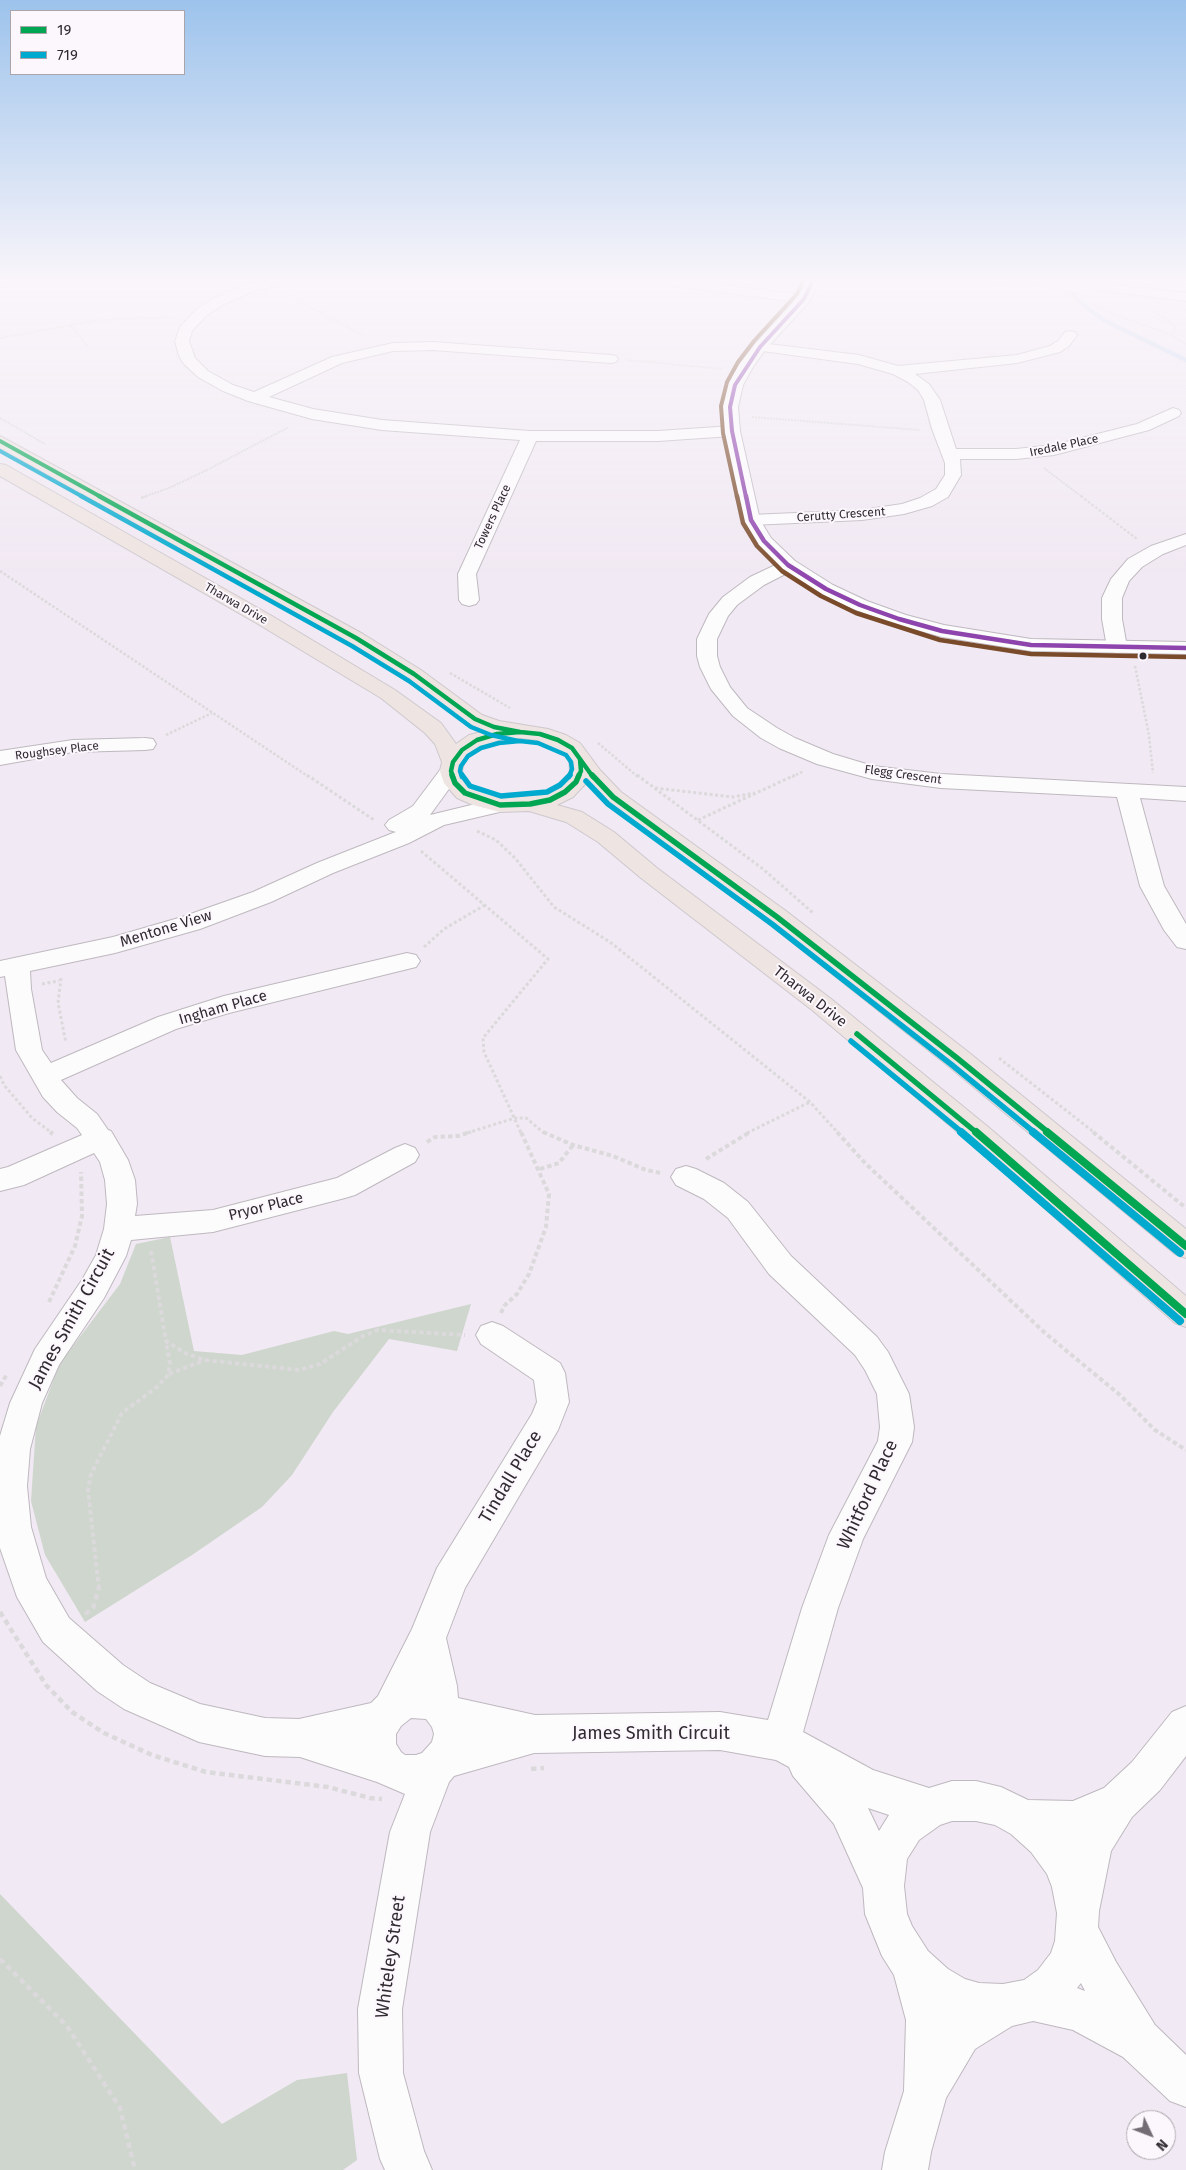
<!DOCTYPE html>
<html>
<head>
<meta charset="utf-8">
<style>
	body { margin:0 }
	#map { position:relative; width:1186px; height:2170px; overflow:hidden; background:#f1e9f3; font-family:"Fira Sans",sans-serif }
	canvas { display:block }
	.legend { position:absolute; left:10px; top:10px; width:175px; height:65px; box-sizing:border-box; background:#fcf6fd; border:1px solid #aaa4ab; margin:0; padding:6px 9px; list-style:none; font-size:15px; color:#302a31 }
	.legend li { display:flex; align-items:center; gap:10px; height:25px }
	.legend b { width:25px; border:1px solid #aaa4ab }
	.north { position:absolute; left:1126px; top:2110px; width:50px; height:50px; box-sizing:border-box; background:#fcf6fd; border:1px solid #aaa4ab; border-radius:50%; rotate:133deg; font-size:14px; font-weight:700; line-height:20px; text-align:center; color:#302a31 }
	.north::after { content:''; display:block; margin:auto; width:18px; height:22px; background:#746d75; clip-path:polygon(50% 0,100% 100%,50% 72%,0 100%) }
</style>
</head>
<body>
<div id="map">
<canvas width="1186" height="2170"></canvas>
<ul class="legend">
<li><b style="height:6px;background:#00a651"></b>19</li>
<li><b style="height:6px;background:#00a9ce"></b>719</li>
</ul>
<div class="north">N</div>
</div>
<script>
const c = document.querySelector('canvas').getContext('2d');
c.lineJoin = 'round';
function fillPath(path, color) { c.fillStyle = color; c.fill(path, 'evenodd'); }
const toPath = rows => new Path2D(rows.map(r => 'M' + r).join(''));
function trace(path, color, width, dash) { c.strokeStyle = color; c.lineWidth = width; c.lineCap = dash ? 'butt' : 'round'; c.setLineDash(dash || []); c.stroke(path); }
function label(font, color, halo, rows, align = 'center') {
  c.font = font + ' "Fira Sans",sans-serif'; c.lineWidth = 4; c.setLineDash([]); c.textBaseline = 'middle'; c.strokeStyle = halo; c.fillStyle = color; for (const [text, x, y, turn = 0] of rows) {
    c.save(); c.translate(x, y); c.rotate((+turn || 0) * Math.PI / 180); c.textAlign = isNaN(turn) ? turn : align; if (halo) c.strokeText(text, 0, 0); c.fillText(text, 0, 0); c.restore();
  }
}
fillPath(toPath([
	[170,1237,194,1351,242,1355,334,1331,348,1334,471,1304,457,1351,389,1339,333,1412,292,1475,262,1507,192,1555,85,1622,45,1555,31,1501,36,1426,60,1363,120,1284,136,1244],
	[0,1894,222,2124,297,2080,347,2073,357,2160,343,2170,0,2170]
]), '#ced6cd');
trace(toPath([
	[1066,282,1077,300,1105,321,1186,360]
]), '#ccd9f1', 4.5);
const street = toPath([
	[274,278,297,278,295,281,254,291,222,305,206,316,192,331,189,341,195,358,208,371,233,385,254,392,332,357,393,343,433,342,611,355,616,356,618,359,616,362,611,363,433,350,393,351,342,363,269,397,313,409,382,420,530,431,658,431,732,426,738,428,740,431,738,434,732,436,658,441,536,441,476,574,479,600,476,604,469,606,462,604,459,600,458,574,520,440,382,430,312,419,248,401,223,391,198,377,184,364,179,356,175,341,180,327,196,310,212,299,244,285,274,278],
	[636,278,673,278,804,295,811,299,804,303,643,282,636,278],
	[1070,331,1075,332,1077,335,1069,346,1060,352,1017,363,915,374,929,384,940,400,956,449,1016,449,1054,445,1137,424,1173,408,1179,410,1181,413,1179,416,1149,430,1054,455,1016,459,960,459,961,475,948,497,932,506,904,514,862,520,751,525,745,524,742,520,745,516,751,515,862,510,902,504,920,498,936,489,945,475,945,463,932,429,924,400,918,390,908,382,893,374,858,364,755,350,753,347,755,344,760,343,859,355,898,366,1017,355,1050,346,1059,340,1065,332,1070,331],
	[1186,534,1186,545,1163,554,1142,567,1129,581,1122,598,1122,619,1127,647,1124,651,1117,653,1110,651,1107,647,1102,619,1102,598,1111,579,1128,559,1151,546,1186,534],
	[788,559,795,561,797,565,795,569,764,585,737,605,728,616,717,639,717,656,720,667,730,687,747,708,777,728,795,738,833,754,873,766,941,774,1186,787,1186,801,1140,798,1164,886,1186,924,1186,949,1177,947,1164,930,1140,886,1117,797,941,788,872,779,817,764,779,748,761,738,733,716,711,689,700,667,697,656,697,639,709,614,723,597,750,577,788,559],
	[145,738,153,739,156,744,153,749,145,750,73,752,0,765,0,751,73,740,145,738],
	[451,764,459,766,462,771,430,815,500,798,508,800,511,805,508,810,444,825,409,843,333,873,271,902,200,929,115,953,30,971,31,989,42,1050,51,1063,158,1017,224,996,407,953,416,955,420,961,416,967,229,1013,176,1029,61,1080,77,1098,97,1114,108,1130,111,1131,128,1160,135,1180,137,1204,135,1216,213,1210,337,1178,395,1148,405,1144,415,1148,419,1155,415,1162,355,1195,345,1198,213,1232,131,1240,126,1256,104,1298,59,1365,42,1403,30,1449,27,1486,31,1527,46,1578,69,1618,123,1665,150,1683,200,1704,265,1718,299,1719,371,1703,378,1696,412,1629,437,1568,532,1414,537,1402,534,1380,481,1344,476,1335,481,1326,492,1322,503,1326,560,1363,565,1373,569,1402,558,1430,465,1588,446,1638,457,1686,458,1698,535,1715,720,1712,768,1720,802,1608,829,1535,878,1441,880,1427,877,1394,865,1370,855,1355,769,1274,728,1218,704,1199,676,1185,671,1177,676,1169,686,1166,696,1169,724,1183,748,1202,791,1256,877,1337,888,1352,909,1394,914,1427,912,1442,863,1539,838,1608,803,1732,873,1770,929,1788,952,1781,976,1781,1001,1787,1028,1800,1073,1801,1104,1788,1132,1762,1172,1712,1186,1706,1186,1756,1160,1790,1132,1817,1111,1851,1099,1911,1098,1927,1116,1962,1155,2025,1186,2055,1186,2107,1170,2101,1123,2057,1073,2030,1033,2021,1012,2026,975,2049,946,2098,931,2152,928,2170,882,2170,885,2152,904,2091,906,2020,894,1975,882,1956,865,1914,863,1888,834,1824,793,1776,789,1767,776,1760,720,1750,534,1753,454,1776,449,1782,430,1832,402,2009,403,2073,424,2151,432,2170,385,2170,380,2159,359,2073,358,2009,390,1832,405,1794,377,1782,300,1757,265,1756,199,1742,124,1709,97,1691,43,1642,17,1597,0,1548,0,1436,10,1403,35,1349,82,1280,96,1255,104,1229,107,1204,105,1180,100,1162,94,1153,24,1185,0,1191,0,1169,8,1167,82,1135,77,1128,57,1112,43,1097,16,1050,5,976,0,977,0,961,113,937,182,917,253,892,317,863,393,833,396,832,389,830,385,825,389,820,413,806,443,766,451,764],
	[411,1718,426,1719,432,1727,434,1734,432,1742,422,1753,416,1755,405,1755,401,1752,396,1744,396,1734,401,1726,411,1718],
	[868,1808,889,1815,879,1831,868,1808],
	[952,1821,976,1821,995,1825,1011,1834,1031,1852,1047,1874,1052,1887,1057,1913,1055,1941,1051,1953,1038,1970,1024,1980,1003,1984,979,1983,965,1979,948,1969,928,1951,912,1926,907,1914,904,1886,907,1859,919,1840,940,1825,952,1821],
	[1081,1983,1085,1991,1077,1988,1081,1983]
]);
const secondary = toPath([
	[807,278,821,278,809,302,765,350,753,367,743,385,738,407,740,431,760,520,771,538,795,561,833,585,867,601,906,615,944,625,1031,639,1186,642,1186,654,1031,651,942,637,892,623,853,609,819,593,781,569,758,545,742,520,724,431,722,407,727,385,738,366,755,344,798,297,807,278],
	[1026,278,1056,278,1060,281,1053,285,1028,281,1026,278],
	[1085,281,1186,293,1186,301,1080,288,1078,285,1085,281]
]);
const primary = toPath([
	[0,436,363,634,421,670,482,715,499,721,548,729,566,735,580,743,600,770,621,792,786,911,967,1051,1186,1229,1186,1258,1175,1254,947,1065,768,923,605,802,587,782,573,797,557,805,582,812,614,832,657,868,830,998,987,1126,1186,1296,1186,1327,1175,1323,967,1140,812,1010,641,878,598,842,566,822,529,811,500,812,473,805,457,798,444,783,440,771,442,762,435,744,425,733,381,698,258,624,0,476,0,464,6,465,272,616,395,690,441,723,456,744,469,735,485,731,468,723,407,678,349,642,0,448,0,436],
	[520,738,537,740,564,753,569,759,570,771,566,779,557,787,543,795,500,798,473,788,465,781,462,771,464,762,470,755,485,745,499,740,520,738]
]);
trace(street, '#beb8bf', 2);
trace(secondary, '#beb8bf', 2);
trace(primary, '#cdc8ce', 2);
trace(toPath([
	[969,278,1016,284],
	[0,287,34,278],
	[290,296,364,336],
	[1091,303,1112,314,1169,334,1186,344],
	[1154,311,1175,326,1174,332,1170,334],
	[71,326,88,347],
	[0,338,100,320,173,317],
	[627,360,723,369],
	[752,417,920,430],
	[0,418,45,444],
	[1044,468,1082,497],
	[143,497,169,488,207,470,289,427]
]), '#dbd9db', 2, [2, 1]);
trace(toPath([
	[1081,496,1137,539],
	[141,498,147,496],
	[0,571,309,777],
	[1135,666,1149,735,1153,773],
	[450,673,510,708],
	[166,735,212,713],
	[598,743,638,777],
	[792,777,804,771]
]), '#dbd9db', 2.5, [2.5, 2]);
trace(toPath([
	[307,775,374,820],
	[637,775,763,869,813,913],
	[655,788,733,797,755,793],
	[698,820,795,775],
	[477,831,496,840,515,858,554,907,610,942,810,1102,838,1133],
	[421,851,548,959,483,1038,484,1052,521,1133],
	[424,947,444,929,485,905],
	[61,978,58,1003,66,1043],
	[42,984,59,981],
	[999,1058,1095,1133],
	[0,1076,4,1085,32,1118,52,1133],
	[467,1133,515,1118,526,1118,544,1133],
	[747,1133,810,1102]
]), '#dbd9db', 3, [3, 2.5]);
trace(toPath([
	[50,1132,53,1134],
	[543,1132,573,1145,613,1156,646,1170,661,1173],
	[837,1132,865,1163,1045,1333,1120,1395,1155,1430,1186,1450],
	[1093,1132,1186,1208],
	[427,1142,435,1137,458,1136,471,1132],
	[706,1159,750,1132],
	[540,1169,559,1163,573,1145],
	[151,1251,166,1341,185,1353,205,1360,299,1370,320,1364,363,1336,378,1330,465,1335],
	[49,1302,75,1246,82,1216,81,1172],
	[501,1313,504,1306,517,1294,529,1274,546,1227,549,1194,521,1132],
	[169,1374,205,1360],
	[0,1386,7,1374],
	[99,1589,88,1490,91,1474,122,1413,157,1387,168,1375,170,1364,166,1342]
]), '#dbd9db', 4, [4.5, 3]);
trace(toPath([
	[0,1612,46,1685,72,1712,104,1733,152,1755,206,1772,328,1787,370,1798,382,1799],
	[85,1614,93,1608,99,1588],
	[531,1769,544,1768],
	[0,1959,67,2026,120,2108,135,2170]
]), '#dbd9db', 4.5, [5.5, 4]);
fillPath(street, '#fdfcfd');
fillPath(secondary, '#fdfcfd');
fillPath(primary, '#eee4e1');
const secondaryBridge = toPath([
	[1053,281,1085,285]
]);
trace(secondaryBridge, '#beb8bf', 17, []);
trace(secondaryBridge, '#fdfcfd', 16);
trace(toPath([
	[0,441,101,497]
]), '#00a651', 4);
trace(toPath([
	[99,496,356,638,414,674,475,719,494,727,520,732],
	[453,777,451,771,453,762,462,750,477,740,497,734,520,732,540,734,558,740,572,748,593,777],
	[578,777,581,771,580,759]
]), '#00a651', 4.5);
trace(toPath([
	[452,775,455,783,465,793,500,805,530,804,550,800,565,792,576,782,579,775],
	[592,775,613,797,777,917,957,1058,1049,1133],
	[857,1034,977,1133]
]), '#00a651', 5.5);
trace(toPath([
	[976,1132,1186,1314],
	[1047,1132,1186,1246]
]), '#00a651', 8);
trace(toPath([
	[0,451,83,497]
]), '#00a9ce', 4);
trace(toPath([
	[81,496,352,646,409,681,471,727,491,735,518,741],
	[462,777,460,771,461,766,468,756,481,748,499,743,520,741,538,743,566,755,571,762,572,769,569,777]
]), '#00a9ce', 4.5);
trace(toPath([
	[462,775,470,786,501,796,547,792,560,785,570,775],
	[586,781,608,804,772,924,952,1065,1035,1133],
	[851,1041,963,1133]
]), '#00a9ce', 5.5);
trace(toPath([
	[961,1132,1180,1321],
	[1033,1132,1180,1253]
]), '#00a9ce', 8);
trace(toPath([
	[746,497,732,431,730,407,735,385,760,347,804,299,814,278]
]), '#8e44ad', 4);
trace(toPath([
	[746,496,751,520,764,541,788,565,826,589,860,605,899,619,942,631,1031,645,1186,648]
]), '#8e44ad', 4.5);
trace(toPath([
	[737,497,723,433,721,406,727,382,738,362,754,341,797,294,804,278]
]), '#7a4b2a', 4);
trace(toPath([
	[737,496,743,523,757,546,782,571,821,596,856,613,940,640,1031,654,1186,657]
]), '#7a4b2a', 4.5);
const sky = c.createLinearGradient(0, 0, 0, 582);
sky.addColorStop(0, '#9dc3ec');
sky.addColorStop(0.48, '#f9f5fa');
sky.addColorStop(1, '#f9f5fa00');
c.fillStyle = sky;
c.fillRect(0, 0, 1186, 582);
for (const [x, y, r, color] of [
	[1143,656,4.5,"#302a31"]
]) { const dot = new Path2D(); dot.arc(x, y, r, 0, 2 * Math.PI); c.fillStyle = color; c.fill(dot); trace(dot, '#fcf6fd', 2); }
label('12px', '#302a31', '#fcf6fd', [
	["Iredale Place",1064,446,-12],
	["Cerutty Crescent",841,515,-4],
	["Towers Place",493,517,-65],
	["Tharwa Drive",236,604,30],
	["Roughsey Place",57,751,-7],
	["Flegg Crescent",903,775,8]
]);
label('15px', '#302a31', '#fcf6fd', [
	["Mentone View",166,929,-17],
	["Tharwa Drive",810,997,38],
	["Ingham Place",223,1008,-16],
	["Pryor Place",266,1207,-14]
]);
label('18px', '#302a31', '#fcf6fd', [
	["James Smith Circuit",72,1319,-61],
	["Tindall Place",511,1477,-59],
	["Whitford Place",868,1495,-65],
	["James Smith Circuit",651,1734],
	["Whiteley Street",391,1957,-82]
]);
</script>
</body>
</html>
